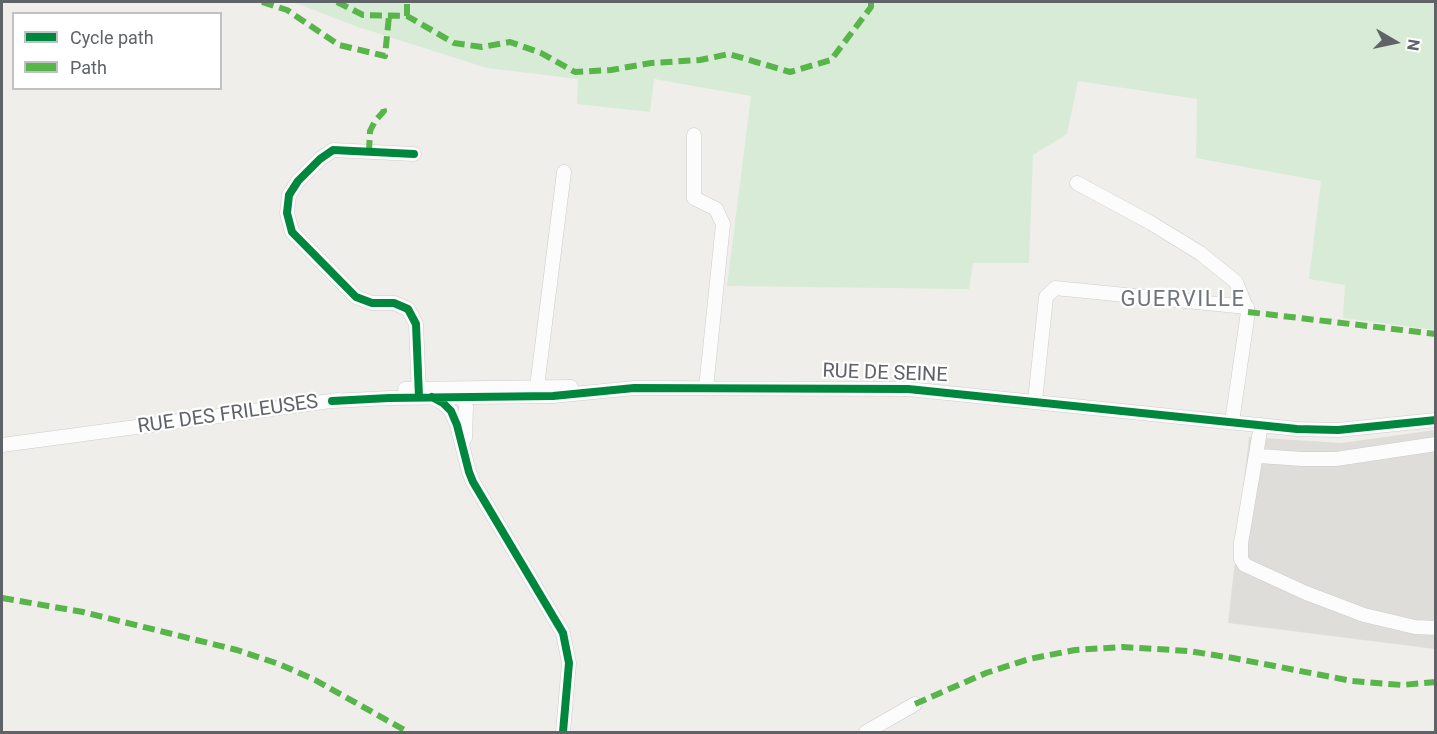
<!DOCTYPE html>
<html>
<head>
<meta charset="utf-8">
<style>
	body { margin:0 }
	#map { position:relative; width:1437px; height:734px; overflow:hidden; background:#efeeea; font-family:Roboto,sans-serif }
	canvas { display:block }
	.frame { position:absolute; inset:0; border:3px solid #5f6368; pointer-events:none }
	.legend { position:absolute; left:12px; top:12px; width:210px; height:78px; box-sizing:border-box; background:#fff; border:2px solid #bfc1c3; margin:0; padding:8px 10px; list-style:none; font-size:18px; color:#5f6368 }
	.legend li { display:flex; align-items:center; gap:12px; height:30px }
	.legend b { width:30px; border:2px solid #bfc1c3 }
	.north { position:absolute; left:1365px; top:12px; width:60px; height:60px; -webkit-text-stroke:4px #fff; paint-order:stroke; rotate:99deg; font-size:16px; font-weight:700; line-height:24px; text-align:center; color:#5f6368 }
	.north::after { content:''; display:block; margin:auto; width:21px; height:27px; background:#5f6368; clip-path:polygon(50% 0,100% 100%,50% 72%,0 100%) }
</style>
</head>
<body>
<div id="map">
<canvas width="1437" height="734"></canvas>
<div class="frame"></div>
<ul class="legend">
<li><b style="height:8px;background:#00873e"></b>Cycle path</li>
<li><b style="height:8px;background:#58b549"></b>Path</li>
</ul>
<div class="north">N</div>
</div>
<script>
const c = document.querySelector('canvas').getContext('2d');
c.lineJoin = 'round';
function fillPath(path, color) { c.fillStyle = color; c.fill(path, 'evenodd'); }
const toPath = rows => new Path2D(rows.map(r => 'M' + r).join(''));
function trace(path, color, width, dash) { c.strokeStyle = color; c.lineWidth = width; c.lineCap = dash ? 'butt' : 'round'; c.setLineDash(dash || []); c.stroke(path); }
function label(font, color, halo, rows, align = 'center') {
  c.font = font + ' Roboto,sans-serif'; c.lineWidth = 4.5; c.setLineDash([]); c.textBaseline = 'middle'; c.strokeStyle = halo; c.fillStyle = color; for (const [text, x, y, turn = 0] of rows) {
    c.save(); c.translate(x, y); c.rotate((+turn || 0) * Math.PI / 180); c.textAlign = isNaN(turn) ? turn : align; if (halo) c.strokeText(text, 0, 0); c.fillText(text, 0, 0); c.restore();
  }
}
fillPath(toPath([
	[1435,430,1435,649,1228,623,1249,437,1341,443]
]), '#dfddda');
fillPath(toPath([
	[293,2,1435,2,1435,330,1343,318,1345,285,1309,279,1321,181,1196,158,1197,99,1078,81,1067,134,1033,155,1029,263,973,263,969,289,727,286,751,96,654,79,650,112,577,104,578,79,487,68,358,27]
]), '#d8ebd6');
const minor = toPath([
	[694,135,694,198,716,209,723,224,706,388],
	[414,154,333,150,320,159,298,181,289,195,287,213,292,232,356,297,372,303,394,303,408,309,416,324,419,395],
	[1077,183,1151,223,1200,253,1236,282,1248,312,1232,422],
	[537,387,564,172],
	[405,389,571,387],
	[458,391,464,398,466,407,465,438],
	[432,397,443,403,451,411,457,425,469,472,473,482,563,633,569,663,563,732],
	[332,401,389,398,553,396,634,388,908,389,1297,429,1338,430,1436,420],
	[1035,401,1046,297,1055,288,1247,307],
	[1261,425,1241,543,1241,559,1245,565,1306,593,1364,615,1415,627,1436,628],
	[2,445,338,400],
	[1257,453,1260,456,1302,459,1336,459,1436,444],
	[866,732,915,704]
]);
trace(minor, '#cbcccc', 15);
trace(minor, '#fdfcfc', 14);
trace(toPath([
	[262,2,287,10,339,45,385,56,389,16],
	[337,2,363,15,407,16,454,43,482,47,510,42,541,53,575,72,611,70,651,63,700,60,729,54,790,72,831,60,871,7,871,2],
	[407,16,407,2],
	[369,152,370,131,375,121,384,111,383,107],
	[1248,312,1436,334],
	[2,598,83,612,237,650,279,664,315,680,408,732],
	[915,704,986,673,1029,659,1075,650,1123,647,1188,651,1233,658,1352,681,1402,685,1436,682]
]), '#58b549', 6, [12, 6]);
trace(toPath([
	[414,154,333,150,320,159,298,181,289,195,287,213,292,232,356,297,372,303,394,303,408,309,416,324,419,397],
	[432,397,443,403,451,411,457,425,469,472,473,482,563,633,569,663,563,732],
	[332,401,389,398,553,396,634,388,908,389,1297,429,1338,430,1436,420]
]), '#00873e', 8);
label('20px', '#5f6368', '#fff', [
	["RUE DE SEINE",885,374,2],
	["RUE DES FRILEUSES",228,415,-8]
]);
c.letterSpacing = '1.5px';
label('22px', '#70757a', '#fff', [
	["GUERVILLE",1183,300]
]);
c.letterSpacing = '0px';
</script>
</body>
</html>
